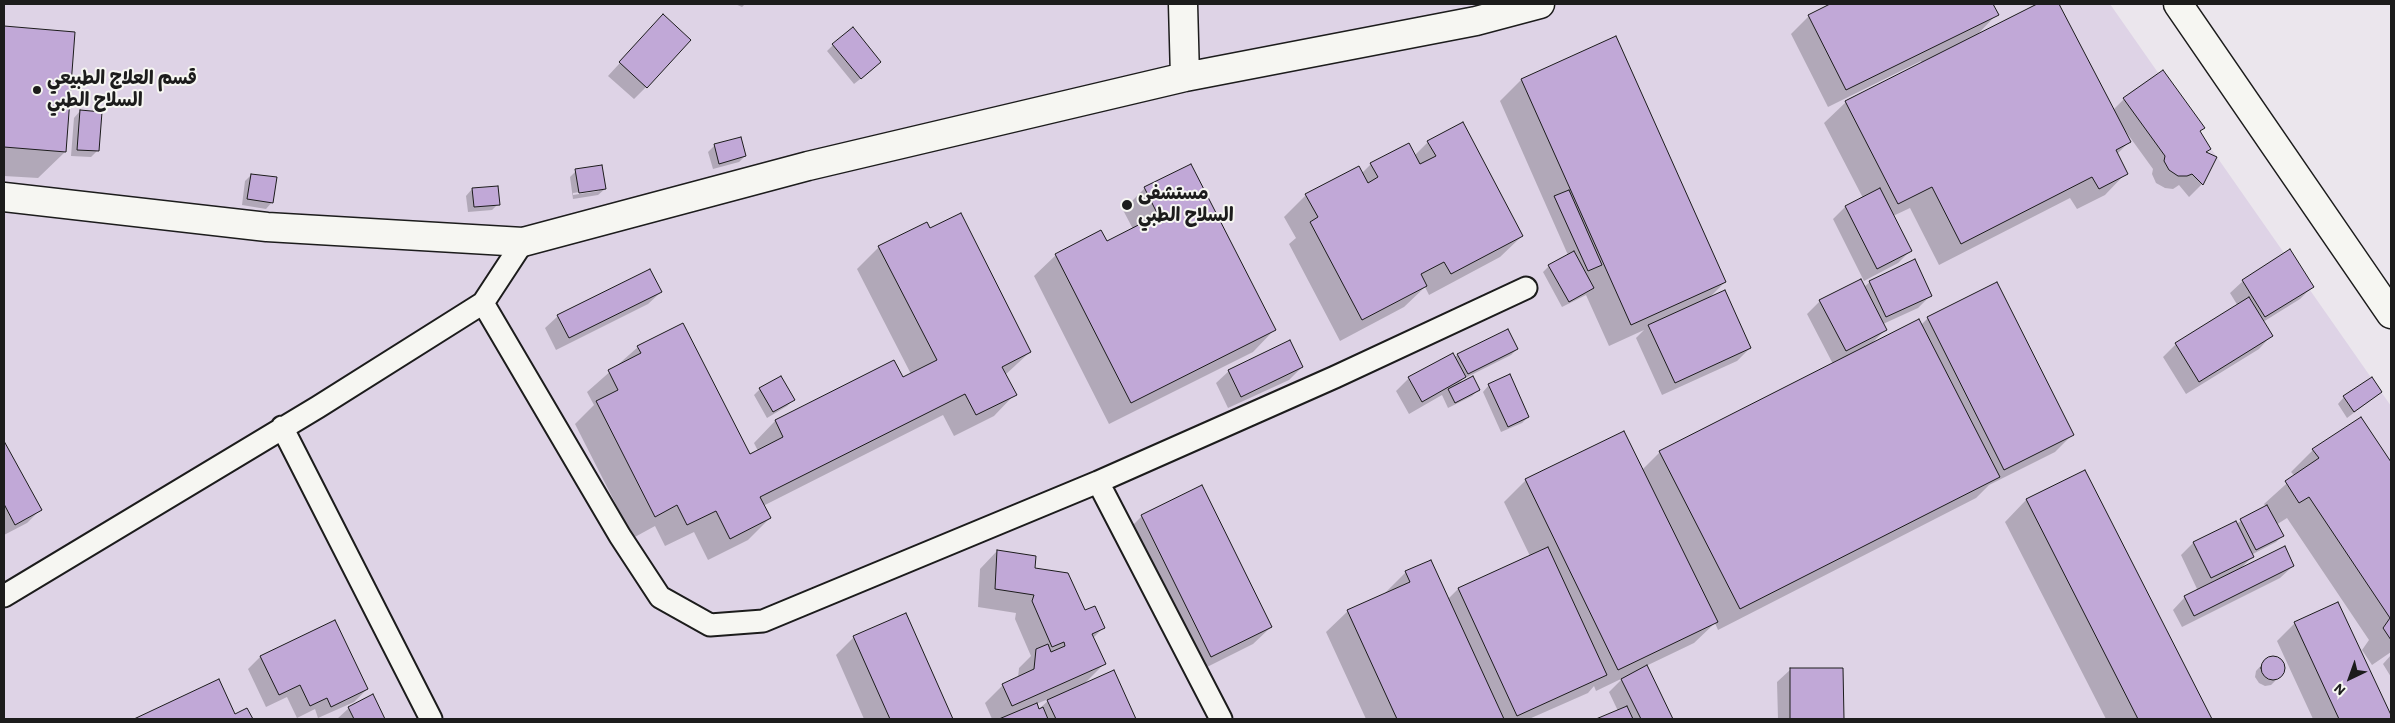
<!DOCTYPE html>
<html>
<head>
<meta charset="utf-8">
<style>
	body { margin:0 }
	#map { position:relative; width:2395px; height:723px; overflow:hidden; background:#ebe6ed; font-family:Itim,sans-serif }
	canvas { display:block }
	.frame { position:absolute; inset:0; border:5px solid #1c1c1c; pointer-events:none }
	.north { position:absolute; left:2325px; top:653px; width:50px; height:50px; -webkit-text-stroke:4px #f6f6f2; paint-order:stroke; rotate:222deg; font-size:14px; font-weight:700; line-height:20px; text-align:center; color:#1c1c1c }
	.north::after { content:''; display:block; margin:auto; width:18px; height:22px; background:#1c1c1c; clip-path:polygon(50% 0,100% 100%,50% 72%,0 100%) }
</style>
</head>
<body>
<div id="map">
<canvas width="2395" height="723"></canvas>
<div class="frame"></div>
<div class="north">N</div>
</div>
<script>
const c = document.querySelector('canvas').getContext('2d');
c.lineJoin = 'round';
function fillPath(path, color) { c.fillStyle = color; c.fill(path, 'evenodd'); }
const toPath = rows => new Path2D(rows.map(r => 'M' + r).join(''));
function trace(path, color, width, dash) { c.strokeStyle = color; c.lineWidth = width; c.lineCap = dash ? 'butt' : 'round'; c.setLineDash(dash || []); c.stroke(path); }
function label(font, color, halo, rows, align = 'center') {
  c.font = font + ' Itim,"Playpen Sans Arabic",sans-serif'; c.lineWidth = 4; c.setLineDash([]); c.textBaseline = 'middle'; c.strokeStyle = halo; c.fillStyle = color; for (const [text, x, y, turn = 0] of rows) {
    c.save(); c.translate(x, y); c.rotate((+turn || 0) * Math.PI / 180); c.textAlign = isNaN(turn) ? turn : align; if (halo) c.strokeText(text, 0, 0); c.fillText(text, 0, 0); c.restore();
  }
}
fillPath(toPath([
	[4,4,2110,4,2391,406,2391,719,4,719]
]), '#ded3e6');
fillPath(toPath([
	[735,4,745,4,742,7],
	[1833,4,1992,4,1997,14,1977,35,2039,4,2058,4,2113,110,2124,99,2199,132,2209,149,2205,153,2215,158,2202,184,2189,197,2179,185,2173,189,2165,188,2156,183,2152,174,2153,169,2124,129,2129,142,2117,154,2126,173,2105,195,2077,209,2070,198,1939,265,1910,208,1893,216,1910,251,1898,263,1864,281,1833,219,1845,207,1863,198,1824,123,1846,102,1922,63,1921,61,1828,107,1791,34,1809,16],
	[4,27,74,33,65,152,38,178,4,176],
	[651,29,646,87,634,99,608,76],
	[833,45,874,68,854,84,827,51],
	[1521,80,1725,282,1709,298,1750,348,1737,361,1662,395,1636,338,1644,330,1609,346,1586,295,1562,307,1543,272,1549,266,1568,255,1500,101],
	[80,111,97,151,91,157,71,156,74,118],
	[1428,142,1522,236,1500,257,1429,295,1425,287,1404,307,1340,341,1289,244,1296,238,1284,217,1306,195,1361,174,1371,164,1415,155],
	[714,146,745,156,739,162,713,169,708,152],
	[576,171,605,189,598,195,573,199,570,177],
	[599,189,599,191,573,195,573,193],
	[251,175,272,202,266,209,242,205,245,181],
	[1145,188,1274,330,1253,352,1109,424,1034,276,1056,255,1106,242,1133,229,1123,210],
	[472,189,498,204,492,210,468,212,466,196],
	[930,230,1030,352,1005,375,1015,394,994,416,954,436,943,415,763,506,770,518,748,540,708,560,694,532,665,546,655,526,633,538,575,424,594,405,587,392,638,347,749,456,758,451,754,443,775,421,893,362,902,379,911,374,857,269,879,247],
	[2243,281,2312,287,2300,299,2263,322,2271,336,2259,349,2186,394,2163,357,2176,344,2238,306,2230,293],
	[1870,282,1931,295,1918,308,1883,324,1886,329,1871,344,1921,325,1928,318,2073,434,2055,452,1989,485,1976,498,1718,630,1715,623,1694,643,1646,666,1672,719,1599,719,1618,711,1609,692,1623,678,1596,691,1594,686,1588,693,1529,719,1366,719,1326,632,1348,611,1384,594,1406,572,1448,599,1458,589,1530,556,1504,502,1526,480,1624,433,1642,470,1660,452,1833,364,1807,314,1820,301,1864,287],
	[661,292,648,304,556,350,545,328,558,316],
	[1517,349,1511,355,1463,379,1457,385,1478,390,1472,396,1448,408,1442,395,1409,414,1396,391,1409,378,1458,355],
	[1302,367,1289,380,1228,408,1216,383,1229,371],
	[1489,385,1528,417,1522,423,1501,432,1483,392],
	[760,389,793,400,787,406,767,418,754,395],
	[2381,392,2347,418,2338,404,2344,397],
	[2361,419,2391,464,2391,652,2372,665,2362,650,2369,640,2287,518,2276,525,2282,536,2276,542,2251,555,2252,557,2239,570,2293,566,2280,578,2182,627,2173,610,2185,597,2198,591,2181,555,2193,543,2235,523,2236,524,2266,507,2264,504,2295,476,2291,472,2313,450],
	[4,444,40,510,27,523,4,535],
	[2084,471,2211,719,2106,719,2005,522,2026,500],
	[1142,516,1271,627,1253,644,1193,674,1124,534],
	[997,551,1033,569,1104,627,1092,639,1104,664,1083,685,1113,672,1135,719,992,719,985,703,1003,685,1018,678,1019,668,1031,656,1015,619,1016,613,978,607,980,569],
	[1051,698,1038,710,1036,704],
	[905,615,952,719,864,719,836,655,854,637],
	[2295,623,2389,713,2391,711,2391,719,2313,719,2277,641],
	[2391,655,2391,677,2383,664],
	[260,657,367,689,354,702,318,718,315,709,297,718,287,697,266,707,248,669],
	[2274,658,2280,660,2283,666,2283,673,2271,685,2265,686,2259,683,2255,677,2256,671,2267,659],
	[1790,670,1842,670,1843,719,1778,719,1777,682],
	[218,681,235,715,247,710,252,719,137,719],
	[372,696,384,719,337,719,349,708]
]), '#0003');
const building = toPath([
	[1830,4,1993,4,1999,15,1846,90,1808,15,1830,4],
	[2037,4,2059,4,2131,142,2116,150,2128,174,2099,189,2092,177,1961,244,1932,187,1898,204,1845,101,2037,4],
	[663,14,691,40,647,88,619,62,663,14],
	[4,26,75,32,66,152,4,147,4,26],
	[853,27,881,62,861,79,832,44,853,27],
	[1616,36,1726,282,1631,325,1521,79,1616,36],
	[2163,70,2205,128,2200,131,2211,149,2206,152,2217,157,2203,185,2192,174,2187,176,2178,176,2169,170,2164,161,2165,156,2123,98,2163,70],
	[80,110,102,112,99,151,77,150,80,110],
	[1463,122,1523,236,1451,274,1444,262,1421,274,1427,286,1362,320,1310,222,1318,217,1305,194,1359,166,1368,183,1378,177,1370,163,1409,143,1420,164,1436,156,1427,141,1463,122],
	[741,137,746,156,719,164,714,144,741,137],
	[1191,164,1276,330,1131,403,1055,254,1101,230,1107,241,1158,215,1144,187,1191,164],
	[602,165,606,189,579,193,575,169,602,165],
	[251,174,277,177,273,203,247,199,251,174],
	[498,186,500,205,474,207,472,188,498,186],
	[1880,188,1912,251,1877,269,1845,206,1880,188],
	[1569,190,1602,265,1588,271,1554,196,1569,190],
	[961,213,1031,352,1002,367,1017,395,976,415,965,394,760,497,771,518,730,539,716,511,687,525,677,505,655,517,596,401,618,390,608,370,641,353,637,346,683,323,750,454,783,437,775,420,894,360,903,377,937,360,878,246,927,222,930,228,961,213],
	[2290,249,2314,287,2265,317,2242,280,2290,249],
	[1574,251,1594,288,1569,302,1548,265,1574,251],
	[1915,259,1932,296,1886,317,1869,281,1915,259],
	[650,269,662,292,569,338,557,315,650,269],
	[1861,279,1887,330,1846,351,1819,300,1861,279],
	[1997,282,2074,435,2004,470,1927,317,1997,282],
	[1725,290,1751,348,1675,383,1648,325,1725,290],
	[2249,297,2273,336,2199,382,2175,343,2249,297],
	[1919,319,2000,477,1740,609,1659,451,1919,319],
	[1508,329,1518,349,1468,374,1457,354,1508,329],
	[1290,340,1303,367,1241,397,1228,370,1290,340],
	[1453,353,1466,377,1422,402,1408,377,1453,353],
	[1510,374,1529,417,1508,427,1488,384,1510,374],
	[781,376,795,400,773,412,759,388,781,376],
	[1473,376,1480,390,1455,403,1448,389,1473,376],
	[2372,377,2382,392,2354,412,2343,396,2372,377],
	[2361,417,2391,462,2391,640,2383,628,2390,618,2309,497,2299,503,2285,481,2319,458,2312,449,2361,417],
	[1624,431,1718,622,1618,670,1525,479,1624,431],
	[4,441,42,510,15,525,4,504,4,441],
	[2085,470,2212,719,2138,719,2026,499,2085,470],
	[1202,485,1272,627,1211,657,1141,515,1202,485],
	[2267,505,2284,536,2256,550,2240,519,2267,505],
	[2236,521,2254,557,2211,578,2193,542,2236,521],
	[2285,546,2294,566,2194,616,2184,596,2285,546],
	[1548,547,1607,675,1517,716,1458,588,1548,547],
	[997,550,1036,556,1035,568,1068,573,1085,610,1095,606,1105,628,1092,634,1106,664,1012,706,1002,684,1034,669,1036,649,1048,644,1051,652,1065,646,1064,642,1052,647,1032,601,1034,595,995,589,997,550],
	[1431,560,1504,719,1397,719,1347,610,1410,582,1405,571,1431,560],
	[2338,602,2391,715,2391,719,2339,719,2294,622,2338,602],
	[906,613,953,719,890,719,853,636,906,613],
	[335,620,368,689,331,707,327,698,310,706,300,685,279,695,260,656,335,620],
	'2261 668a12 12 0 1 1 24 0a12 12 0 1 1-24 0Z',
	[1647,665,1673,719,1641,719,1621,679,1647,665],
	[1790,668,1843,668,1844,719,1790,719,1790,668],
	[1114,670,1136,719,1056,719,1047,700,1114,670],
	[219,679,235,714,247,708,253,719,134,719,219,679],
	[373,694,385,719,354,719,348,707,373,694],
	[1037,703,1039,709,1043,707,1048,719,999,719,1037,703],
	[1627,706,1633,719,1596,719,1627,706]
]);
fillPath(building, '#c1a8d7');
trace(building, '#1c1c1c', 1);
const service = toPath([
	[483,303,620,536,660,597,710,625,763,621,1098,482,1335,377,1526,288],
	[282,427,431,719],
	[1098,482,1221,719],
	[4,596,318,407,483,303,523,242]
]);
const minor = toPath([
	[1183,4,1185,77],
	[2178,4,2391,314],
	[4,197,267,227,523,242,808,166,1185,77,1476,21,1540,4]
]);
trace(service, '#1c1c1c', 25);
trace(minor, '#1c1c1c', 31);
trace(service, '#f6f6f2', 21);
trace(minor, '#f6f6f2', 28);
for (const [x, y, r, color] of [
	[37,90,5,"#1c1c1c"],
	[1127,205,6,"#1c1c1c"]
]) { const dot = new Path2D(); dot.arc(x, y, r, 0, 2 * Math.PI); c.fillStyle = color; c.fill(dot); trace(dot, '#f6f6f2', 2); }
label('bold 19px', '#1c1c1c', '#f6f6f2', [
	["قسم العلاج الطبيعي",47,79],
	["السلاح الطبي",47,101],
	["مستشفى",1138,194],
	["السلاح الطبي",1138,216]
], 'left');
</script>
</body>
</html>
